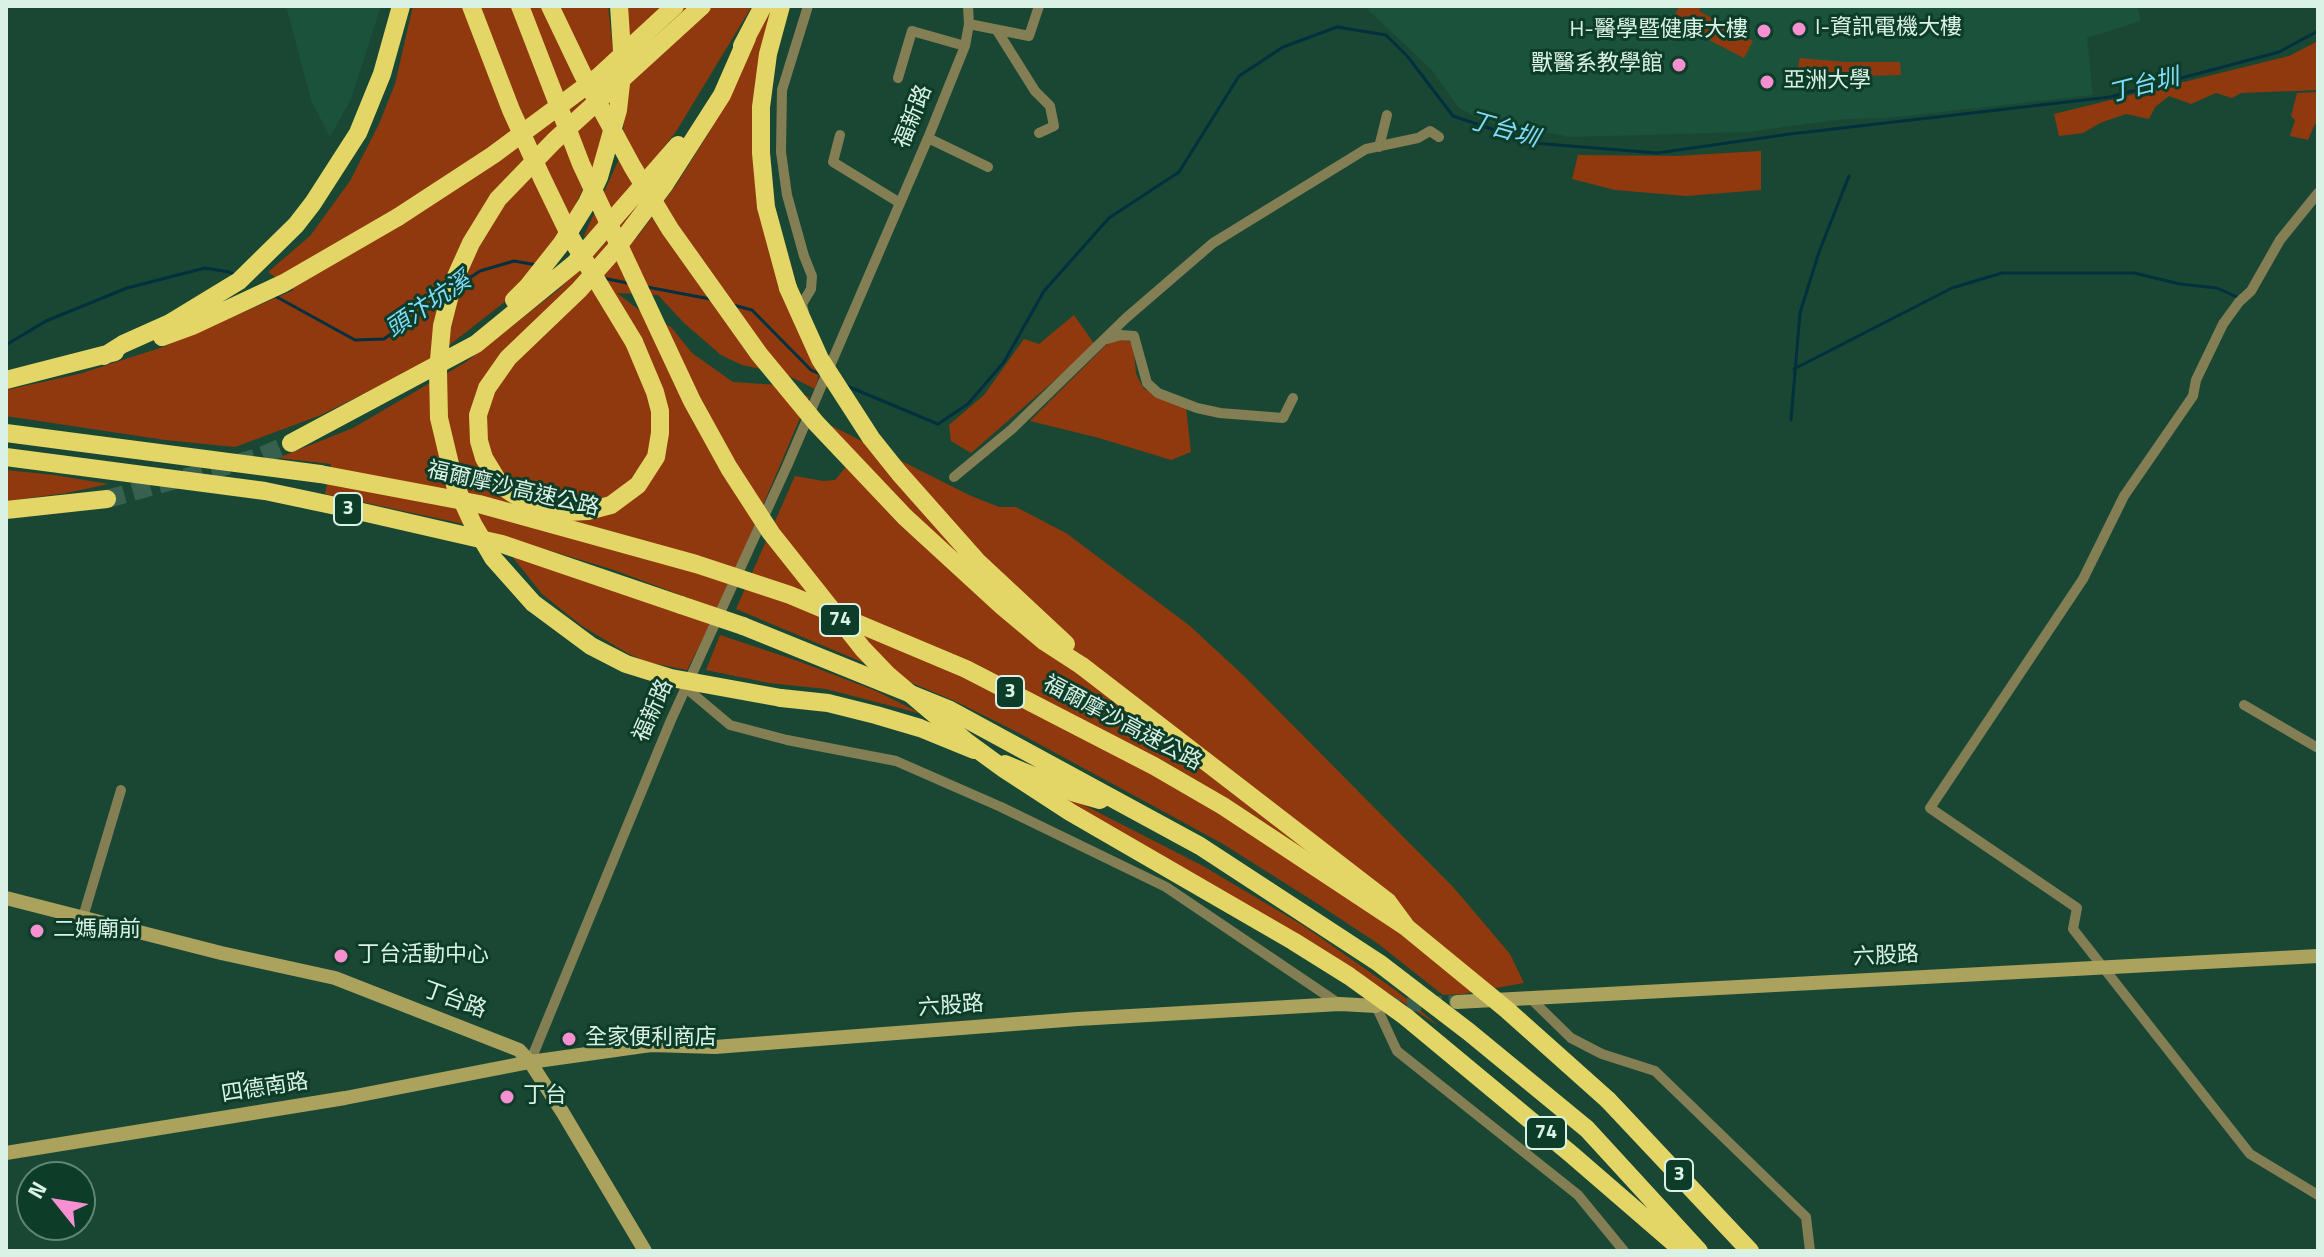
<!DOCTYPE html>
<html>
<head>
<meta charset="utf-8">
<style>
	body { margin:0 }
	#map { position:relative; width:2324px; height:1257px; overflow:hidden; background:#1a4733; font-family:"Titillium Web",sans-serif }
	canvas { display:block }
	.frame { position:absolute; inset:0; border:8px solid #daf2e5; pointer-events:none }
	.north { position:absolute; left:16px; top:1161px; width:80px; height:80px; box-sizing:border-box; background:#0d3c29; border:2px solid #5f8574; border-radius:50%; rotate:300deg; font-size:22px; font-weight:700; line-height:32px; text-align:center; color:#daf2e5 }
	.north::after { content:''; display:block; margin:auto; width:28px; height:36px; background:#f690d1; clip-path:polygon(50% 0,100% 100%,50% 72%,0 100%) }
</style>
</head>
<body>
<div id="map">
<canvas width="2324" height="1257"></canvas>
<div class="frame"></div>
<div class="north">N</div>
</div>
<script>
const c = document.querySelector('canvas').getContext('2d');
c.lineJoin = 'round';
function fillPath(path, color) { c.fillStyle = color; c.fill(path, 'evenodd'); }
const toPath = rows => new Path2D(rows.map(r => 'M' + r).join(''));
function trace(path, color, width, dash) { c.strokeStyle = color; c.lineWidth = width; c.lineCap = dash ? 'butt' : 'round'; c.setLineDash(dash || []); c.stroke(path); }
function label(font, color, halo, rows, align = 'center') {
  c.font = font + ' "Titillium Web","Noto Sans TC",sans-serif'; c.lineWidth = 6; c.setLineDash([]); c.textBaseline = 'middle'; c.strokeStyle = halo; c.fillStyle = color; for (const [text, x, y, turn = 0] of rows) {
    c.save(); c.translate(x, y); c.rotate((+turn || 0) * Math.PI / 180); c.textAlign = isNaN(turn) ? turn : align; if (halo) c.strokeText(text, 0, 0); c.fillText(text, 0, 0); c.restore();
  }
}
fillPath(toPath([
	[286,6,381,6,351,99,330,137,311,100],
	[1370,6,2137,6,2141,21,2087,38,2093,95,1888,118,1844,119,1747,132,1571,137,1484,121,1459,108,1432,70,1368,10]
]), '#1b523b');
fillPath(toPath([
	[413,6,608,6,613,50,612,103,594,166,568,221,511,297,429,361,321,415,235,447,165,440,6,416,6,390,79,374,163,347,294,290,268,272,310,236,350,181,379,124,395,84],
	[626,6,752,6,677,130,633,188,597,227,583,238,620,157,627,95],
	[772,6,756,147,821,368,815,389,785,374,742,365,721,355,684,323,658,295,617,293,639,310,671,327,692,353,733,382,778,385,809,397,723,599,687,670,647,662,627,653,582,626,542,594,511,555,671,609,691,599,614,570,459,523,325,494,331,464,278,458,353,428,466,362,558,290,602,246,655,184,617,255,638,236,676,185,708,134],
	[1680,6,1702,6,1699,11,1753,41,1744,58,1703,37,1674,16],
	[2318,41,2318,90,2241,93,2232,98,2216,93,2191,104,2169,96,2155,107,2149,119,2126,114,2100,123,2083,133,2059,136,2054,114,2289,56],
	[1800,58,1847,62,1900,62,1901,75,1821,77,1797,71],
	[2318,92,2318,124,2315,124,2308,140,2290,136,2295,120,2291,116,2297,93],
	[1761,151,1761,190,1686,196,1615,190,1572,179,1578,155,1675,156],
	[1074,315,1095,345,971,453,951,441,949,425,984,395,1024,339,1039,344],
	[1122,338,1133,343,1136,374,1144,389,1186,407,1191,452,1171,460,1099,438,1030,421,1107,344],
	[824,422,969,495,999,507,1016,507,1066,533,1190,626,1244,676,1454,888,1510,954,1524,983,1463,994,1443,995,1377,943,1318,904,1223,844,1159,809,1015,731,957,702,736,609,795,476,823,481,835,480,856,455],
	[6,470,54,475,108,484,67,493,6,501],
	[720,635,798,661,876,691,922,714,826,689,769,683,706,670],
	[1043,788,1084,805,1203,866,1304,926,1398,992,1439,1026,1317,947]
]), '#90390e');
trace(toPath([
	[603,278,627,283],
	[462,283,480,271,514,261,537,265],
	[647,287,710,299],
	[275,296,355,340,384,339,440,299],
	[733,305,752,310,811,370,822,375],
	[6,345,46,321,127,288,205,268,229,272,237,276],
	[1794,369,1952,288,2002,273,2134,273,2180,284,2217,288,2237,297],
	[847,386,938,424,968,404,1004,362,1044,291,1109,218,1179,172,1239,76,1283,47,1337,27,1386,35,1408,57,1453,116,1533,143,1657,153,1790,134,2110,97,2279,52,2318,31],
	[1791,420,1800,313,1819,252,1849,176]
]), '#01303e', 3);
trace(toPath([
	[1386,1006,1457,1002]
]), '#37614e', 14, [14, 7]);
trace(toPath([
	[107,499,259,457,291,443]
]), '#37614e', 18, [18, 9]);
trace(toPath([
	[969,24,1029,36,1039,6],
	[998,32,1035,91,1050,106,1054,126,1039,133],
	[898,78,912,31,965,46],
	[840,135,833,162,900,203],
	[928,138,988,167],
	[1379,147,1387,115],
	[2318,193,2280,240,2251,291,2239,302,2223,324,2196,380,2193,396,2124,496,2083,579,1930,808,2077,908,2073,929,2250,1154,2318,1195],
	[804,313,802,304,811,289,812,276,804,256,787,195,781,152,782,90,808,6],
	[1107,339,1121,335,1134,336,1147,383,1158,393,1197,408,1220,413,1283,418,1293,398],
	[954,477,1012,429,1126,318,1213,243,1366,149,1418,138,1430,131,1439,137],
	[686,688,730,725,787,740,896,761,1001,807,1166,887,1338,1003],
	[2244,705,2318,748],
	[83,917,121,790],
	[1531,999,1571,1038,1602,1054,1655,1071,1806,1217,1810,1251],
	[1376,1006,1397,1051,1578,1195,1624,1251],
	[530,1062,671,720,787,466,928,138,965,46,969,24,968,6]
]), '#837e54', 10);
trace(toPath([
	[6,898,221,953,335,978,519,1050,530,1062,563,1113,645,1251],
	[1457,1002,2318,956],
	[6,1153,345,1098,530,1062,651,1045,715,1047,1078,1019,1340,1004,1376,1006]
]), '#aaa25d', 14);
trace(toPath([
	[781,6,768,54,761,107,761,153,766,207,788,288],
	[742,46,763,6],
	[514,300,528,286,562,243,587,203,599,177,618,110,623,66,619,6],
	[162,337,192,326,284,283,398,217],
	[634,342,655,392,660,411,660,433,656,457,638,485,611,505,588,511,550,513,533,507,501,486,484,458,479,441,478,415,487,388,508,358,579,290,619,245,665,184,722,95,747,38],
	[104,356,123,344,170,323,239,281,296,225,313,203,358,133,382,74,401,6],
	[6,380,115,352],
	[6,433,320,474],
	[291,443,476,344,575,263,678,145],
	[6,457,265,491,336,506,502,544,681,605],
	[6,510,107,499],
	[743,626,948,709,1200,846,1379,963,1469,1032,1587,1129,1699,1251],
	[1082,666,1388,902,1405,925],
	[781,698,828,703,876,715,920,728,974,750],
	[1005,764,1072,792,1100,800],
	[1406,1017,1571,1154,1682,1250],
	[1608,1100,1750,1251]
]), '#e3d667', 18);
trace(toPath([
	[471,6,511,110,542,178,571,238,634,342],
	[520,6,581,164,692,401,729,468,771,533,863,649,887,674,967,742,1004,769,1070,812,1293,941,1349,976,1406,1017],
	[550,6,583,75,632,166,670,229,759,354,816,423,905,517,1002,606,1045,642,1082,666],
	[702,6,554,141,498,199,471,243,453,283,442,326,438,371,439,418,455,485,473,524,493,558,533,603,591,646,626,664,671,678,781,698],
	[398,217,493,155,598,77,675,6],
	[788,288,820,359,871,438,899,473,977,561,1066,644],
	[320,474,479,504,696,564,790,595,966,669,1154,766,1223,806,1406,927,1506,1009,1608,1100],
	[681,605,743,626]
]), '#e3d667', 18);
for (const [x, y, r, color] of [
	[1799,29,8,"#f690d1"],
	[1764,31,8,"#f690d1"],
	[1679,65,8,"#f690d1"],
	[1767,82,8,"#f690d1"],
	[37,931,8,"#f690d1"],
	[341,956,8,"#f690d1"],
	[569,1039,8,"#f690d1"],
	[507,1097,8,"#f690d1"]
]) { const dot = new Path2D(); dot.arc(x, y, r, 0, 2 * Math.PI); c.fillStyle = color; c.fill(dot); trace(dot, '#0d3c29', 3); }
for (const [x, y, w] of [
	[348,509,28],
	[840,620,40],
	[1010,692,28],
	[1546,1133,40],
	[1679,1175,28]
]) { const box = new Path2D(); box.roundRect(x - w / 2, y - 16, w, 32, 6); c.fillStyle = '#0d3c29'; c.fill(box); trace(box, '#daf2e5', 2); }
label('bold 20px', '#daf2e5', null, [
	["3",348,509],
	["74",840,620],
	["3",1010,692],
	["74",1546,1133],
	["3",1679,1175]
]);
label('22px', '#daf2e5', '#0d3c29', [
	["I-資訊電機大樓",1815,29],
	["H-醫學暨健康大樓",1748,31,"right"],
	["獸醫系教學館",1663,65,"right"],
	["亞洲大學",1783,82],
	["二媽廟前",53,931],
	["丁台活動中心",357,956],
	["全家便利商店",585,1039],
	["丁台",523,1097]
], 'left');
label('22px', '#daf2e5', '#0d3c29', [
	["福新路",914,117,-68],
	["福爾摩沙高速公路",513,490,13],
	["福新路",654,711,-66],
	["福爾摩沙高速公路",1122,724,28],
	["六股路",1886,957,-3],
	["丁台路",454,1001,20],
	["六股路",951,1007,-4],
	["四德南路",265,1089,-9]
]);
label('italic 24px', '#81dcfb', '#0d3c29', [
	["丁台圳",2144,87,-14],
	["丁台圳",1503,131,16],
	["頭汴坑溪",429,306,-34]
]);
</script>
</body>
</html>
